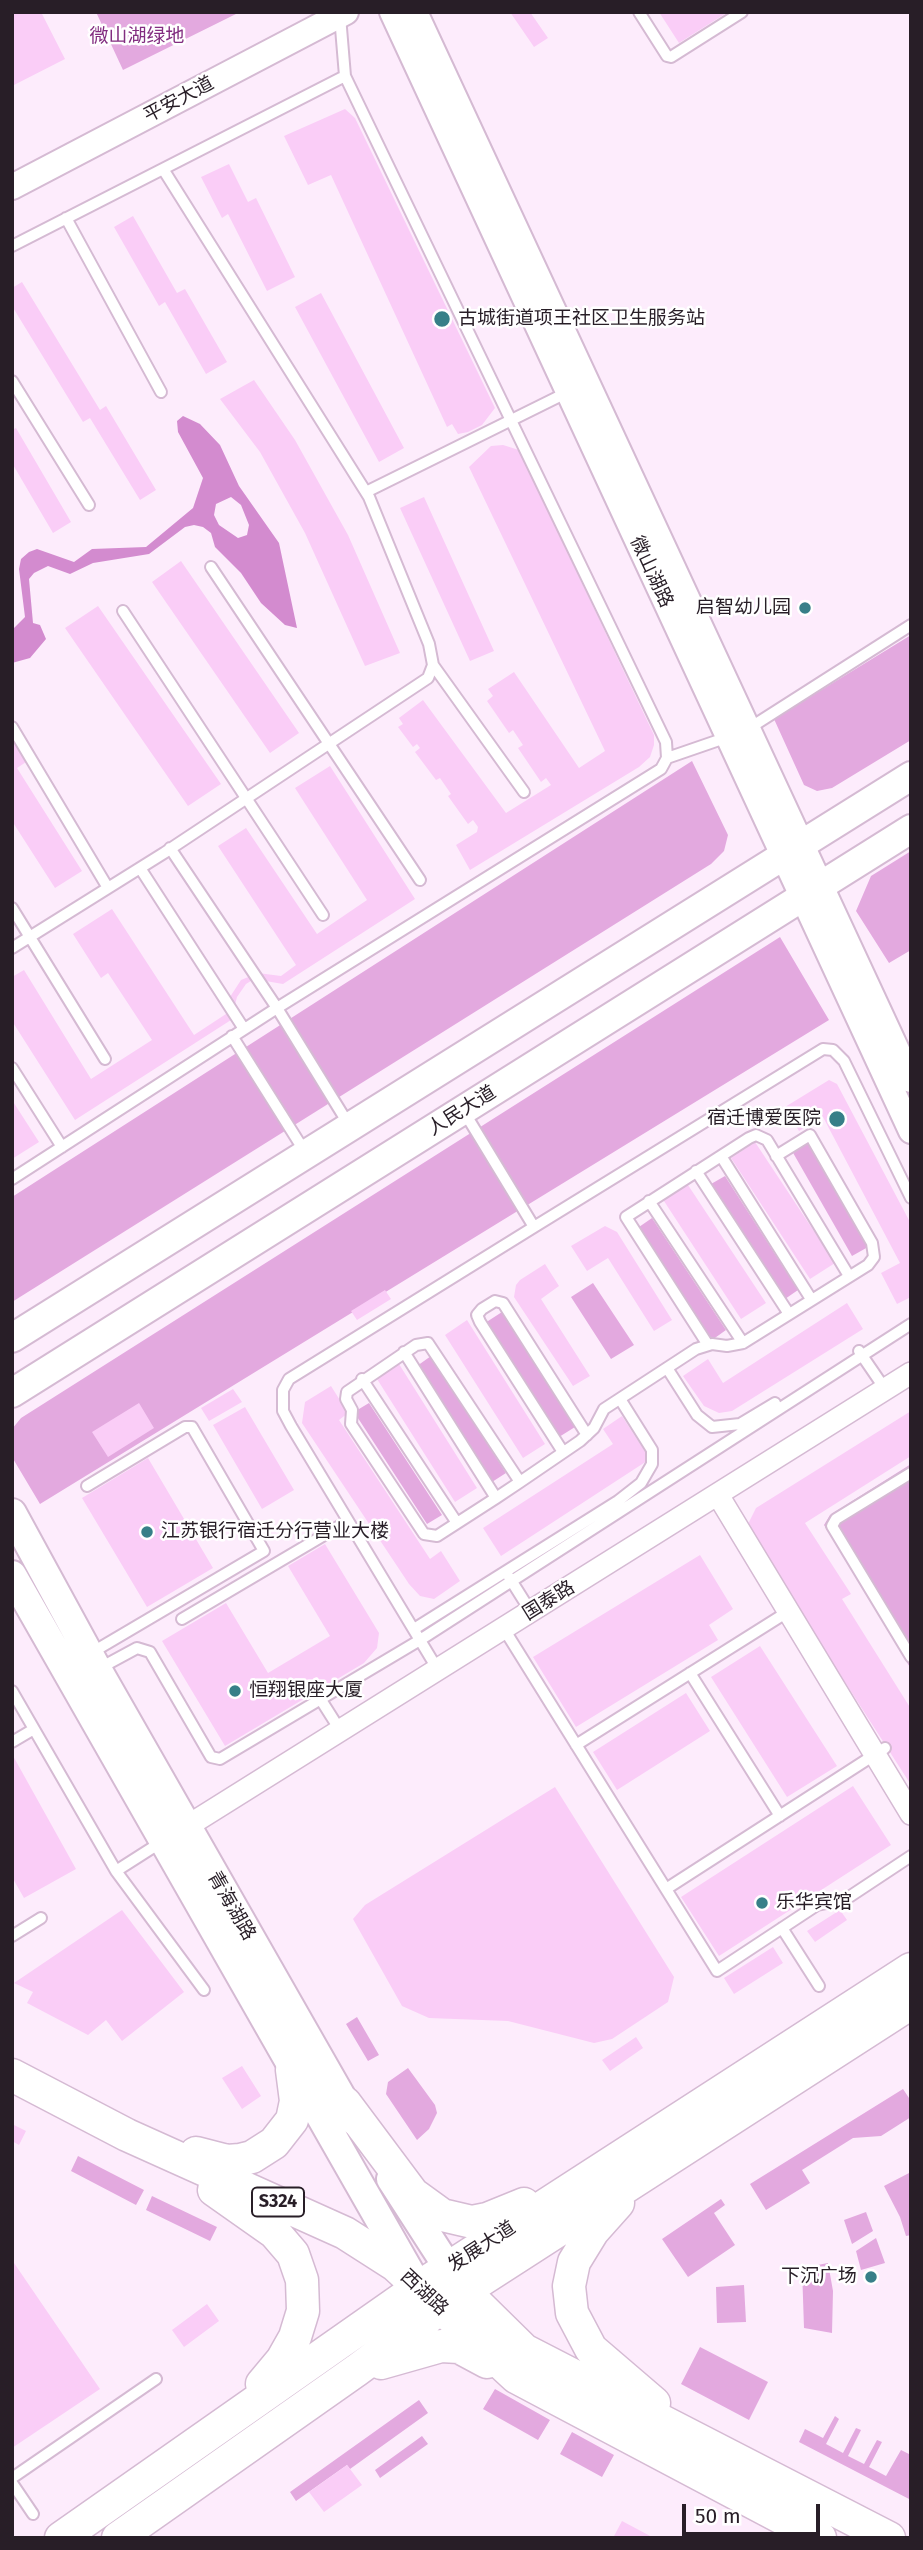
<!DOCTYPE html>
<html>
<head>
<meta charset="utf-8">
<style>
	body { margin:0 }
	#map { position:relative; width:923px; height:2550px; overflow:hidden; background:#fdecfc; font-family:"Fira Sans",sans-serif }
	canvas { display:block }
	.frame { position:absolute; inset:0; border:14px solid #281e27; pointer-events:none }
	.scale { position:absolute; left:682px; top:2504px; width:138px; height:32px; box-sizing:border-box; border:4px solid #281e27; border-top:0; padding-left:9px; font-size:21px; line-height:24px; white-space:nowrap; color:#281e27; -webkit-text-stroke:5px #fff; paint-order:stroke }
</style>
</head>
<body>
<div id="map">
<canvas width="923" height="2550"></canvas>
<div class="frame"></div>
<div class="scale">50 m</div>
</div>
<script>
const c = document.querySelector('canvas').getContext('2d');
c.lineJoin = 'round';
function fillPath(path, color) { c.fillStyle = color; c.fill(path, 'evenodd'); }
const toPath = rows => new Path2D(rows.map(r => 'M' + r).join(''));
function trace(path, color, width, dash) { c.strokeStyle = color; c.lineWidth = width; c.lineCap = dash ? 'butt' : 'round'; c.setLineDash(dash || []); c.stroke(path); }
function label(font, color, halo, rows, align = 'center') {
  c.font = font + ' "Fira Sans","Noto Sans SC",sans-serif'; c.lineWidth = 5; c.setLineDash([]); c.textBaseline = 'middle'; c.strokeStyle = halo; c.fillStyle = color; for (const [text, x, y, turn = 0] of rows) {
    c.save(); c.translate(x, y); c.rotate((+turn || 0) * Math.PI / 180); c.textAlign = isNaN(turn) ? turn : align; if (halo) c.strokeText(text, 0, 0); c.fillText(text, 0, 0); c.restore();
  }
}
fillPath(toPath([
	[96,12,240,12,123,70],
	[911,635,911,740,832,788,817,791,804,785,774,719],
	[692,761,728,835,724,851,711,864,12,1302,12,1197],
	[911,851,911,950,889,963,856,911,871,876],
	[780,937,829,1020,40,1504,12,1457,12,1429,21,1418],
	[807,1142,868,1247,852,1256,792,1151],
	[725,1176,798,1290,785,1299,711,1184],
	[652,1218,726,1330,712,1340,639,1227],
	[593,1283,634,1345,611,1359,571,1297],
	[502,1312,575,1427,559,1437,485,1323],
	[431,1356,506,1473,492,1482,417,1366],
	[369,1403,442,1515,427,1524,354,1412],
	[911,1464,911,1669,824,1525,830,1515],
	[357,2017,379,2055,368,2061,346,2024],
	[408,2068,435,2105,437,2113,429,2129,417,2140,386,2094,388,2082],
	[903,2089,911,2101,911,2117,881,2136,853,2138,802,2170,810,2183,766,2210,750,2184],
	[78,2156,144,2190,136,2205,71,2171],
	[911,2172,911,2235,906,2236,900,2217,884,2186],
	[152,2196,217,2227,210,2241,146,2210],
	[721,2199,725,2205,714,2213,735,2245,688,2277,662,2239],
	[866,2212,873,2231,852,2244,844,2220],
	[876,2238,885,2263,861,2270,856,2251],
	[828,2263,833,2291,832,2333,804,2328,802,2268],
	[744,2285,746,2322,717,2323,716,2287],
	[700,2347,768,2382,749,2420,681,2384],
	[495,2389,550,2420,538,2440,483,2409],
	[419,2400,428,2413,350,2469,347,2465,296,2501,290,2492],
	[835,2416,839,2419,826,2444,843,2453,856,2428,861,2430,848,2456,864,2464,877,2440,882,2442,869,2467,886,2476,901,2450,911,2455,911,2500,799,2442,805,2429,823,2438],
	[572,2432,614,2455,602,2477,560,2454],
	[422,2436,428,2444,380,2478,375,2470]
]), '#e3a9df');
fillPath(toPath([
	[183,416,200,424,220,445,239,486,279,543,297,628,285,625,261,603,241,573,215,547,211,533,203,527,194,525,185,527,149,554,93,563,70,574,48,566,34,573,29,579,33,623,40,625,46,639,30,658,12,663,12,630,25,617,19,569,21,559,29,552,37,549,74,562,92,549,146,547,193,508,203,478,178,432,177,421],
	[231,497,241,505,249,525,247,535,238,538,219,525,214,515,216,504]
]), '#d38bcf');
fillPath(toPath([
	[12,12,41,12,65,59,12,86],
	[510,12,530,12,548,38,534,47],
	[659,12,728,12,679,43],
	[345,109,355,118,495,408,482,425,468,432,458,434,452,424,447,427,331,175,308,185,284,136],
	[229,164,248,202,256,198,295,277,267,291,228,214,222,218,201,177],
	[133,216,177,293,185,289,227,362,206,374,165,302,159,306,114,227],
	[22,282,100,410,106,406,156,490,140,500,90,418,83,422,12,306,12,288],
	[321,293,404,448,379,462,295,307],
	[254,380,295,440,348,535,400,653,365,666,305,533,260,452,220,399],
	[16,428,71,522,53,533,12,463,12,430],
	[503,445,519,450,654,735,654,745,650,757,639,767,470,870,456,845,477,832,478,827,473,820,468,824,448,796,451,794,440,778,436,780,415,752,420,748,417,744,413,747,398,727,403,724,399,718,423,700,506,813,551,785,546,778,541,782,518,748,523,745,513,730,509,733,487,701,493,696,488,689,514,672,579,768,605,751,469,467,491,446],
	[424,497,494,651,470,661,400,508],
	[181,561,299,733,270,753,152,582],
	[98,606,221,784,188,806,65,628],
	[12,739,26,762,17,768,82,871,55,888,12,821],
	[330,766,415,899,283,984,254,979,246,984,237,997,231,1020,75,1120,12,1021,12,977,24,970,91,1079,152,1040,108,973,101,978,73,934,112,909,194,1035,226,1014,228,1000,241,980,258,973,281,976,296,965,218,846,246,828,317,934,367,900,295,788],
	[829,1080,837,1084,911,1224,911,1297,897,1304,881,1273,900,1263,823,1117,799,1131,785,1107],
	[12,1100,39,1142,12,1159],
	[755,1142,835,1263,810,1279,731,1158],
	[686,1182,766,1303,741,1319,662,1198],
	[605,1226,617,1232,672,1320,654,1331,608,1258,587,1271,571,1246],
	[545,1264,559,1286,541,1299,590,1376,573,1386,514,1297,516,1285,520,1280],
	[385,1290,391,1299,357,1320,351,1311],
	[847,1303,863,1329,732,1411,719,1413,704,1406,683,1376,708,1359,723,1383],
	[467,1320,545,1444,523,1458,445,1335],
	[399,1364,477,1488,455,1502,377,1379],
	[331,1386,348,1413,339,1420,430,1559,441,1551,460,1581,434,1599,420,1596,409,1584,302,1423,305,1402],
	[233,1389,242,1402,209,1421,201,1408],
	[139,1403,154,1428,108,1457,92,1432],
	[245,1407,294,1490,262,1509,213,1425],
	[911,1411,911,1456,805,1523,851,1594,842,1599,911,1709,911,1785,746,1528,756,1508],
	[622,1416,650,1459,501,1556,483,1528,613,1444,603,1429],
	[148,1458,213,1568,147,1607,82,1498],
	[325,1544,379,1633,377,1648,364,1663,225,1746,162,1641,226,1603,268,1673,330,1636,288,1566],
	[700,1555,733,1609,709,1625,718,1640,576,1727,533,1657],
	[760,1646,837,1766,787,1797,711,1677],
	[686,1693,710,1731,617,1790,593,1752],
	[12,1754,76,1869,24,1898,12,1877],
	[853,1786,891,1845,719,1956,681,1897],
	[555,1787,674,1977,668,2002,612,2039,594,2043,508,2021,429,2018,402,2006,353,1919,365,1905],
	[122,1910,184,1992,122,2041,106,2020,88,2035,27,2003,33,1992,14,1983],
	[840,1910,847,1920,815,1942,807,1931],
	[773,1947,783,1963,734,1994,724,1978],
	[636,2037,643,2048,610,2071,602,2060],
	[242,2066,261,2096,242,2109,222,2078],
	[12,2124,26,2131,19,2145,12,2141],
	[12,2260,100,2389,12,2448],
	[207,2304,219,2321,184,2347,172,2330],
	[347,2465,362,2485,324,2512,309,2492],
	[622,2521,654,2538,613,2538]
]), '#facdf7');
const service = toPath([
	[639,12,667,56,671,57,742,12],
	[340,16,345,76],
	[66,218,161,392],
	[12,246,345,76,666,742,667,758,661,769,277,1008,12,1179],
	[12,381,89,505],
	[366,492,570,391],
	[211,567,420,880],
	[123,611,323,915],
	[433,665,524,792],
	[12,727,108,888],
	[748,729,911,625],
	[667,758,728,737],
	[170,848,277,1008,349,1125],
	[140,868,244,1029],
	[12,908,105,1059],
	[12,948,164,853,428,678,433,665,429,644,369,497,163,169],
	[232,1036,305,1152],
	[12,1068,62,1147],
	[463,1110,534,1227,823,1049,833,1050,844,1061,911,1198],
	[721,1156,811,1299],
	[696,1171,789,1314],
	[649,1201,743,1343],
	[708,1345,626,1217,749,1138,756,1135,767,1140,849,1276],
	[859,1351,885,1389],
	[404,1352,496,1498],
	[667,1368,697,1415,712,1427,740,1424,775,1403],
	[362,1379,457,1523],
	[563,1452,480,1322,477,1315,482,1309,495,1301,503,1303,587,1435],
	[911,1473,836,1519,832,1526,911,1657],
	[520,1482,428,1343,416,1345,347,1392,346,1399,352,1410,351,1424,424,1534,437,1536,496,1498,520,1482,580,1441,594,1428,604,1409,696,1349,712,1344,727,1346,743,1343,868,1265,874,1257,872,1243,810,1135,776,1156],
	[87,1486,185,1427,192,1427,264,1551,91,1653],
	[509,1577,531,1612],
	[182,1619,348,1521],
	[414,1629,618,1501,641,1483,652,1464,652,1450,620,1399],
	[504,1629,717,1971,817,1905,846,1899,911,1856],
	[100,1668,137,1648,150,1652,211,1757,220,1759,420,1640,911,1324],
	[438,1670,291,1426,283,1411,283,1390,289,1379,534,1227],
	[690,1673,780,1816],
	[12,1691,116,1871,204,1990],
	[321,1700,340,1730],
	[12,1742,34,1729],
	[576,1745,789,1611],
	[116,1871,163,1841],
	[666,1889,885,1748],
	[782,1928,819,1986],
	[12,1936,41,1918],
	[12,2478,156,2379],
	[12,2483,33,2514]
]);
const minor = toPath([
	[718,1495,911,1814],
	[186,1827,911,1373]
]);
const tertiary = toPath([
	[392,12,911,1131],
	[415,12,911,1080],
	[12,187,346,12]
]);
const secondary = toPath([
	[12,1338,911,776],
	[12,1393,911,829],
	[12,1513,97,1669,355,2121],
	[12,1575,413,2278],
	[391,2179,460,2286]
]);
const primary = toPath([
	[12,2075,127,2135,345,2233,395,2265,516,2377,820,2538],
	[345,2103,413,2194,442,2215,472,2222,487,2219,524,2204],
	[196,2153,227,2161,240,2160,252,2157,274,2143,292,2120,296,2101,292,2070],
	[214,2190,275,2233,293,2254,302,2280,303,2311,295,2337,282,2360,262,2384],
	[618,2203,593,2231,574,2262,569,2286,572,2313,591,2349,654,2403],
	[464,2291,524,2350,889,2538],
	[381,2363,441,2346,459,2347,487,2362],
	[61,2538,419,2287,911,1969],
	[118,2538,357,2370,464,2291,911,2003]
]);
trace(service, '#d5bad3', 14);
trace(minor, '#d5bad3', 24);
trace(tertiary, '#d5bad3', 28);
trace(secondary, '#d5bad3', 32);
trace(primary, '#d5bad3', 35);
trace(service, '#fff', 10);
trace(minor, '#fff', 21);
trace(tertiary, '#fff', 24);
trace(secondary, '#fff', 28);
trace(primary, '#fff', 32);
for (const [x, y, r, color] of [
	[442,319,9,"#377f88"],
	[805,608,7,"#377f88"],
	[837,1119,9,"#377f88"],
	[147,1532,7,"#377f88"],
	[235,1691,7,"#377f88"],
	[762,1903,7,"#377f88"],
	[871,2277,7,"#377f88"]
]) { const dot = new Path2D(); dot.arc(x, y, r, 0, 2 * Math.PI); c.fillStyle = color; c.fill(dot); trace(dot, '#fff', 2.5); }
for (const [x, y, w] of [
	[278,2202,52]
]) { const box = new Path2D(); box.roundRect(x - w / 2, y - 14.5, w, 29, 5); c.fillStyle = '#fff'; c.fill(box); trace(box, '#281e27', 2); }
label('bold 18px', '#281e27', null, [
	["S324",278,2202]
]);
label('19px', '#822d80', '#fff', [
	["微山湖绿地",137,37]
]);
label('19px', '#281e27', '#fff', [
	["平安大道",179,100,-28],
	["微山湖路",651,572,65],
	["人民大道",462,1111,-32],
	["国泰路",549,1601,-32],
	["青海湖路",231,1906,60],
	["发展大道",482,2247,-33],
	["西湖路",424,2293,43]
]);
label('19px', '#281e27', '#fff', [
	["古城街道项王社区卫生服务站",458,319],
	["启智幼儿园",791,608,"right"],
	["宿迁博爱医院",821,1119,"right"],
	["江苏银行宿迁分行营业大楼",161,1532],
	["恒翔银座大厦",249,1691],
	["乐华宾馆",776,1903],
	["下沉广场",857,2277,"right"]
], 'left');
</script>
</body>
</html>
